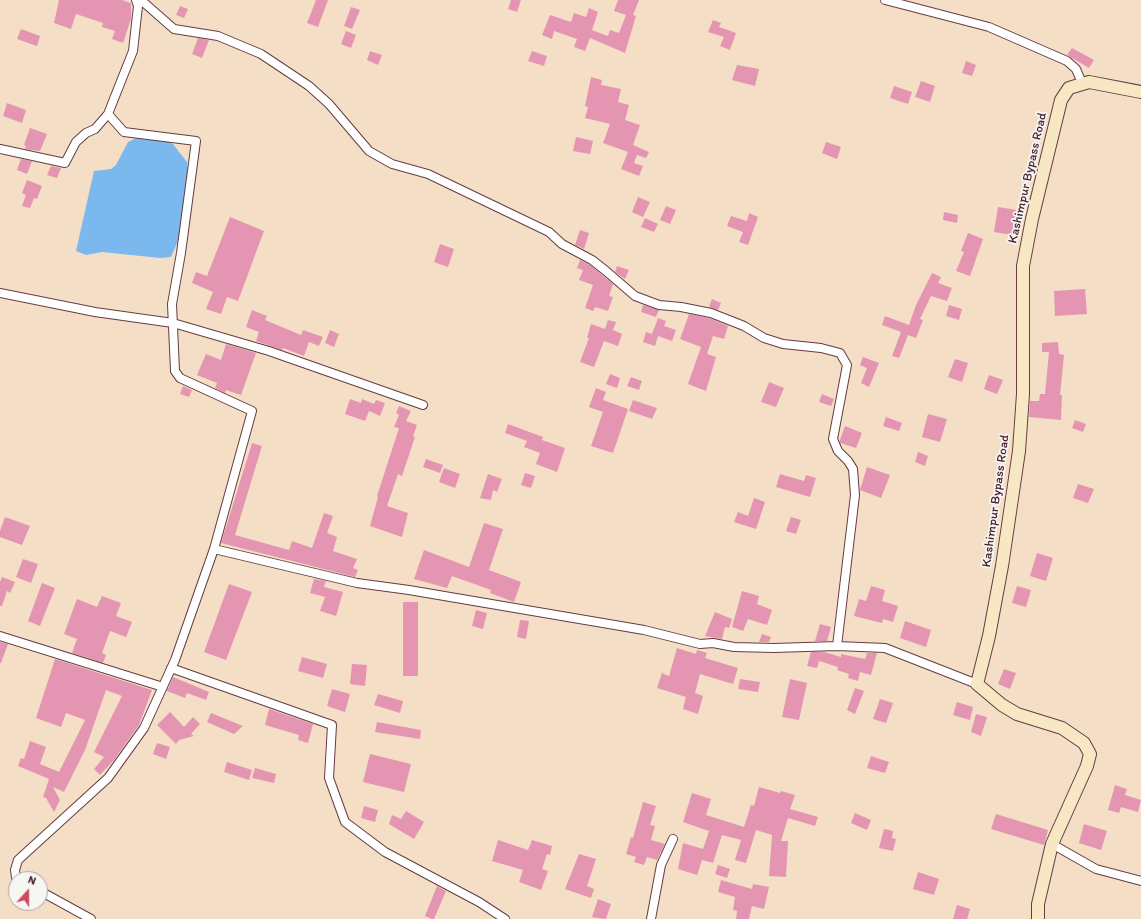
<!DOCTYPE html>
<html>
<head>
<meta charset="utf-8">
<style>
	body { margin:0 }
	#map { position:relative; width:1141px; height:919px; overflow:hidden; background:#f4dfc6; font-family:Itim,sans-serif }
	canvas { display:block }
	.north { position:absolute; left:8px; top:871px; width:40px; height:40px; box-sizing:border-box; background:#f6f6f2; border:1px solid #b1a0a2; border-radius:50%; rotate:21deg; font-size:11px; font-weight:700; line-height:16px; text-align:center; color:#4a1f2b }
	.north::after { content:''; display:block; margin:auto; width:14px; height:18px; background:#d1495b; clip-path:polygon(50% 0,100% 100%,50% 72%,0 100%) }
</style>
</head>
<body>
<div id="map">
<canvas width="1141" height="919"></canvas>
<div class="north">N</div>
</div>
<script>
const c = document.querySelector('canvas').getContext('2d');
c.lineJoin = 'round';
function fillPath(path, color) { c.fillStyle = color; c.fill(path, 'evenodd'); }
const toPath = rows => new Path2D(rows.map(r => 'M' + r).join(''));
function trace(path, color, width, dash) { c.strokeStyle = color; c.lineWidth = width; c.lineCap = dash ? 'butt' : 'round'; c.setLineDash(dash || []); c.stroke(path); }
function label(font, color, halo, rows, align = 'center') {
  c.font = font + ' Itim,sans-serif'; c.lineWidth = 3.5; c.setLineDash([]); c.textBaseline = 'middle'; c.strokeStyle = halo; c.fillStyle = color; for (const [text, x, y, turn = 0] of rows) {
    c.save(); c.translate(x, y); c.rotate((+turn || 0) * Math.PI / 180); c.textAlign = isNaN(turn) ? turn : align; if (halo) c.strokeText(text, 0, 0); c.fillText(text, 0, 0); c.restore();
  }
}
fillPath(toPath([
	[138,137,160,138,169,142,173,144,187,162,188,181,183,220,177,243,171,257,160,258,102,252,86,255,76,251,94,171,111,169,116,165,128,142]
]), '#7ab8ed');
fillPath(toPath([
	[59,0,122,0,131,3,131,19,123,43,112,39,115,31,102,27,103,23,76,14,71,29,54,23],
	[316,0,328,0,318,27,307,23],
	[511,0,521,0,517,12,508,9],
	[618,0,639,0,633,15,636,16,625,53,590,38,585,51,574,47,577,39,554,31,552,39,542,35,550,15,571,22,574,13,586,17,589,8,598,12,592,30,608,36,610,30,619,33,626,15,614,11],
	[180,6,188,9,184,18,176,15],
	[351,7,360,10,352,29,344,26],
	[713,20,721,23,719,27,736,33,730,50,720,46,724,37,708,32],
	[21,29,40,36,37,46,17,39],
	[346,31,356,35,351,48,341,44],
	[198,38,209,40,202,58,192,54],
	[1072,48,1094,60,1089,68,1067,55],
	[370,51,382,55,378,65,367,60],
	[532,51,547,56,544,66,528,61],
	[966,61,976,65,972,76,962,73],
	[737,65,759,69,755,86,732,80],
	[591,77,602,80,601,85,621,89,618,102,629,105,625,120,640,125,633,145,649,152,646,158,637,155,634,163,643,166,639,176,621,169,628,152,603,143,610,124,585,118,588,107,585,106],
	[921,81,935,86,930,102,915,97],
	[894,86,912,92,908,104,890,98],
	[7,103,26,110,22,123,3,116],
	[30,128,47,134,40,151,25,149,26,146,24,145],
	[576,137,593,141,590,154,573,151],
	[826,142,841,147,837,159,822,153],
	[21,159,32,161,27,174,17,170],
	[51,166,61,168,57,178,47,175],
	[27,180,42,186,37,199,34,198,30,208,22,206,26,195,22,193],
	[638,197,650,202,643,217,632,212],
	[666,206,676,210,670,224,660,220],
	[998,207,1023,211,1019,236,994,232],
	[944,212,958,215,957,223,943,220],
	[749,213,758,217,748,245,739,242,743,232,727,226,731,216,747,221],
	[230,217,264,231,238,301,227,297,221,314,206,309,213,292,192,283,196,272,207,276],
	[645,218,658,224,654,232,641,227],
	[580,230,589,233,584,249,575,245],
	[968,233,983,239,970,276,956,271,964,252,961,251],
	[440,244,454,249,448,267,434,262],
	[580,260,590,265,613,284,609,296,613,297,608,311,595,307,593,311,585,308,593,285,579,280,583,270,577,268],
	[617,266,629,270,625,279,615,272],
	[932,273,941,277,938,283,952,288,947,301,931,296,920,319,923,320,916,338,908,335,899,358,892,356,901,332,882,325,885,316,909,325,916,305],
	[1085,289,1087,314,1055,316,1054,291],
	[712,299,721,303,718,310,709,307],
	[643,305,659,310,656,317,641,312],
	[949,305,962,309,959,320,946,316],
	[252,310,267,316,265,320,301,335,303,330,323,337,319,346,309,342,304,356,283,348,282,350,256,341,259,332,246,327],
	[689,314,709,318,728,326,724,339,713,336,707,354,716,357,706,391,688,384,701,347,680,339],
	[658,318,666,321,664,326,676,330,672,341,658,336,655,346,643,342,646,332,652,334],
	[608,320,616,322,613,330,622,334,618,346,604,341,594,367,580,362,589,338,587,338,591,324,605,329],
	[330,330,339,334,334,347,325,343],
	[1058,342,1059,354,1064,355,1060,395,1062,395,1061,420,1029,417,1030,401,1039,401,1040,394,1045,394,1049,352,1042,352,1042,343],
	[226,344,256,353,241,395,226,390,225,393,215,388,217,383,197,375,206,354,221,360],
	[863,357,879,363,869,387,861,383,867,368,860,365],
	[955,359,968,363,962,382,948,377],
	[610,374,620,378,617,388,606,384],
	[989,375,1003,380,997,394,984,389],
	[631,377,642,381,639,390,627,386],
	[769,382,784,388,776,407,761,402],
	[183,386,192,390,189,397,180,394],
	[596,388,606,392,603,400,628,409,613,453,591,446,603,412,589,407],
	[822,394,834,399,831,406,819,402],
	[350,399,361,403,362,399,374,404,376,400,385,403,380,416,369,411,365,421,345,414],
	[633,400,657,408,652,419,629,411],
	[399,406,411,411,406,421,417,425,413,436,415,437,402,476,398,474,387,506,408,513,402,537,370,526,378,497,377,496,399,428,394,427,399,415,396,413],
	[928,414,947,419,940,442,922,437],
	[886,417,902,423,899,431,883,426],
	[1075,420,1086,424,1083,432,1072,428],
	[508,424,543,437,542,440,565,448,557,472,536,464,540,453,524,447,527,441,505,433],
	[845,426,862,433,856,448,840,443,840,440],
	[252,443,262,446,235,535,289,550,292,541,312,548,324,513,333,516,327,533,337,537,333,551,357,559,353,568,358,570,355,577,221,543],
	[918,452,928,456,925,466,915,462],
	[426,459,443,465,440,473,423,467],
	[867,467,890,475,881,498,860,490],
	[444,468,460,474,455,488,439,482],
	[525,473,535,476,531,488,521,485],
	[488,474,502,479,497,492,493,490,491,500,480,498],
	[780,474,804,481,806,475,816,478,810,497,776,487],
	[1078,484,1094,489,1088,503,1073,498],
	[754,498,765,502,756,529,734,522,738,512,748,516],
	[5,517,30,526,22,545,0,537,0,531],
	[791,517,801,520,796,534,786,531],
	[484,523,503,529,489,570,521,582,514,602,490,593,491,590,452,576,447,588,414,579,424,550,469,567],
	[1037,553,1053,558,1046,581,1030,576],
	[23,559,38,564,31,583,16,577],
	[2,577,15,582,10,593,7,591,2,606,0,606,0,582],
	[314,579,326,581,324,587,343,592,336,616,320,611,325,597,310,593],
	[42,583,55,588,40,626,28,621],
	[229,584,252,592,226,660,204,652],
	[871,586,885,590,882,601,898,606,893,622,883,619,882,623,854,616,859,599,866,601],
	[1017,586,1031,590,1026,607,1012,603],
	[742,591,759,596,757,604,772,610,767,625,748,619,743,631,732,627],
	[102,596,121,603,116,616,132,622,126,637,110,631,102,653,106,655,103,663,72,653,77,639,64,634,77,599,97,607],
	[403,602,418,602,418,676,403,676],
	[476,610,487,613,483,629,472,626],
	[715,612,732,619,729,628,725,627,722,639,705,636],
	[520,620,529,621,526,639,517,637],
	[905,621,931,630,926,647,900,638],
	[820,624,831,627,827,641,815,641],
	[762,634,771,637,769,642,759,642],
	[0,642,8,644,1,663,0,663],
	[677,648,696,654,697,650,707,653,705,658,738,668,733,684,700,674,695,693,703,696,698,714,683,709,686,697,657,688,662,673,669,676],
	[811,652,824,652,841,657,841,654,865,659,867,653,877,653,871,675,860,672,858,681,848,678,849,674,837,670,838,667,819,661,817,668,807,666],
	[302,657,327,664,323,678,298,671],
	[55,659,152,690,139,725,114,760,100,775,94,769,104,757,94,752,122,696,106,690,85,750,64,792,53,787,60,800,54,812,46,798,43,797,49,779,18,766,21,758,24,759,30,741,46,747,40,764,59,772,85,720,66,713,61,727,36,718],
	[352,664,367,665,365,686,350,684],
	[1004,669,1016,673,1010,689,998,684],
	[173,677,209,692,206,700,187,693,185,698,167,691],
	[740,679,760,682,758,692,738,689],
	[790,679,807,683,799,720,782,717],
	[855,688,864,691,855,714,847,710],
	[332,689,350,694,345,712,327,706],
	[378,694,403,701,400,713,374,705],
	[880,699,893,703,886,723,873,719],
	[957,702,973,707,970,720,953,715],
	[269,709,313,724,308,743,298,740,299,735,265,725],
	[170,712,184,727,193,717,200,724,191,734,194,736,179,740,176,744,157,725],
	[211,713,243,726,234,734,207,722],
	[976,714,987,717,981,736,971,732],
	[377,722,421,730,420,739,375,732],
	[157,743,170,747,166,759,153,754],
	[370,754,411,764,404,792,363,782],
	[871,756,889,762,885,773,867,768],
	[227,762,252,770,249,780,224,772],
	[255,768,276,774,274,783,252,778],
	[1115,785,1127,789,1125,795,1141,800,1138,812,1121,807,1119,813,1108,810],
	[759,787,780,793,781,791,795,795,790,809,818,817,815,826,788,818,781,841,788,841,786,877,769,876,772,835,756,830,746,863,735,860,741,840,722,835,713,863,702,860,697,875,678,869,683,843,703,849,709,831,683,822,692,793,711,799,706,815,744,827,751,805,754,806],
	[643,802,656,806,650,825,655,826,651,840,665,844,657,860,647,857,644,865,634,862,636,857,626,854,631,837,633,838],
	[364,806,378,810,375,822,361,818],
	[406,811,424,822,414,839,389,824,392,815,401,819],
	[855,813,871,820,867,830,851,823],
	[996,814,1048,830,1044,845,991,829],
	[1084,824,1107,831,1101,850,1079,843],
	[884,829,893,831,892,838,896,839,893,851,879,848],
	[498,840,528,850,532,840,552,846,550,855,547,854,542,869,548,871,541,890,519,882,523,870,492,861],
	[579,854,596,859,587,886,594,889,591,898,565,889],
	[718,865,730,869,727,878,715,874],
	[918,872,939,879,934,895,913,889],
	[721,880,752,889,753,884,769,887,764,909,752,906,749,919,736,919,737,911,733,910,735,897,718,892],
	[437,886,446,891,434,919,432,919,425,916],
	[598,899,611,904,606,919,592,917],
	[957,905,970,909,967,919,953,919]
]), '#e495b2');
const minor = toPath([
	[141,0,174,29,218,36,261,54,309,86,329,104,369,151,392,164,428,174,549,232,562,244,592,260,606,271,635,296,659,305,681,307,711,313,744,326,764,338,783,344,821,348,840,353,847,365,833,439,838,451,848,461,853,469,855,495,837,646],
	[885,0,989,27,1067,61,1076,69,1082,83],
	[0,149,65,163,76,142,86,133,95,129,108,114],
	[0,293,95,312,173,323,269,351,423,405],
	[214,549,357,583,409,590,644,630,700,644,713,643,734,647,774,648,837,646,885,648,977,684],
	[0,636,163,687],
	[171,668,332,725,329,778,345,822,385,852,479,902,505,919],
	[1052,844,1096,869,1141,881],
	[19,879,16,878,15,870,18,860,108,778,144,728,175,660,214,549,252,411,180,378,175,371,172,304,181,253,196,141,124,132,108,114,133,51,138,6,136,0],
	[40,891,91,919],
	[651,919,661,865,673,839]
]);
const secondary = toPath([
	[1038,919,1038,904,1052,844,1087,766,1090,754,1084,743,1062,728,1017,714,1002,705,977,684,989,636,1002,566,1019,451,1023,394,1023,266,1032,219,1061,100,1069,88,1089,82,1141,92]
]);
trace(minor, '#643c42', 10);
trace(secondary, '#643c42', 14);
trace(minor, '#fff', 8);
trace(secondary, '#f8e7c3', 12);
label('13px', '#4a1f2b', '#f6f6f2', [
	["Kashimpur Bypass Road",1028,178,-77],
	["Kashimpur Bypass Road",996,501,-82]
]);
</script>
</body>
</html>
